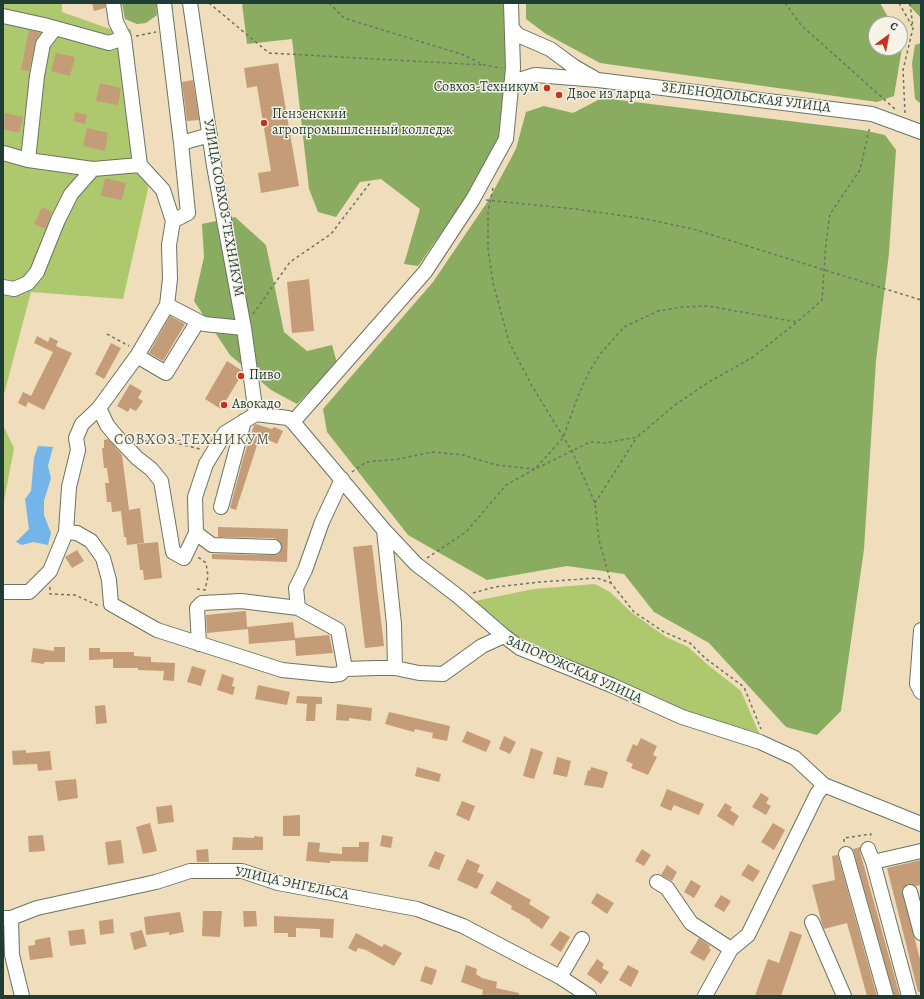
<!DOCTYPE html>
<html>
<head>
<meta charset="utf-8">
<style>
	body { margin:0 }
	#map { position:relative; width:924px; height:999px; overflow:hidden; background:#f0ddbc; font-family:Alegreya,serif }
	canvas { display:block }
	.frame { position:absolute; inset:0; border:4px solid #1f3d34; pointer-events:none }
	.north { position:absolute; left:868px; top:16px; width:40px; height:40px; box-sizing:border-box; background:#f7f3e8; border:1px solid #a1aaa0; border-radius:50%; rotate:32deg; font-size:11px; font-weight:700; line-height:16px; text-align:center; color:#1f3d34 }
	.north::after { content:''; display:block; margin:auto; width:14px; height:18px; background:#c8321e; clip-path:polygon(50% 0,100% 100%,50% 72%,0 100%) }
</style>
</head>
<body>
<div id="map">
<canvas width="924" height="999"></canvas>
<div class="frame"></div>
<div class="north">С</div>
</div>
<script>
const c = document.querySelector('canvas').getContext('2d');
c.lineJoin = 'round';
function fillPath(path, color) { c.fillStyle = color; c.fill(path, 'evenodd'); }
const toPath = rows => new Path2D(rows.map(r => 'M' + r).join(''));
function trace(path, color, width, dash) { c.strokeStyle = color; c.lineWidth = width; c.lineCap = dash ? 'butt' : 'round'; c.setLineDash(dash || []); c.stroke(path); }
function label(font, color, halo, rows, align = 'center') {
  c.font = font + ' Alegreya,serif'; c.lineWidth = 3; c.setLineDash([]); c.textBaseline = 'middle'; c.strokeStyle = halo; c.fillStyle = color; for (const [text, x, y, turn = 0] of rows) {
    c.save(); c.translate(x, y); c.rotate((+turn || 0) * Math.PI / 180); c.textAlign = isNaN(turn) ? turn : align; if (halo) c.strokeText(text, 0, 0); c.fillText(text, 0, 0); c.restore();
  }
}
fillPath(toPath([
	[3,3,62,3,62,12,113,30,131,29,148,189,123,299,31,292,3,398],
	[3,425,14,448,3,506],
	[595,584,610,592,632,613,666,637,688,647,708,665,741,691,759,733,691,714,514,635,475,601,534,589]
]), '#aec86e');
fillPath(toPath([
	[122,3,156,3,157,15,146,23,137,24,125,19],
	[242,3,508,3,510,34,503,134,467,196,418,266,404,264,420,209,381,179,360,182,336,217,318,212,309,189,292,39,247,44],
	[526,3,880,3,892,24,876,24,876,48,900,48,900,39,902,48,894,96,877,102,600,63,546,34,526,19],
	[907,3,921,3,921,18],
	[921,43,921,104,915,99,912,63,915,45],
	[602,98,862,130,885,135,896,150,889,253,876,361,864,549,841,711,817,735,786,727,709,643,654,612,624,574,567,566,487,580,408,535,327,432,323,409,433,282,488,201,516,149,526,112,544,106,573,113],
	[235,217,266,245,284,332,307,351,332,345,337,363,297,404,271,390,230,355,194,301,204,257,202,224]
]), '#8aac61');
fillPath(toPath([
	[38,446,53,447,48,466,51,478,44,501,44,515,51,533,48,545,33,542,22,545,16,542,29,529,25,499,31,491,34,458]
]), '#74b5e9');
fillPath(toPath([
	[92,3,105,3,105,8,94,11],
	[29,30,40,33,35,42,29,71,21,70],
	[56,53,75,57,70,76,51,71],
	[278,63,299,186,261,193,258,173,271,171,257,86,247,88,244,68],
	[193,80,199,120,187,121,182,82],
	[100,83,121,88,118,105,96,101],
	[75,112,87,115,85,124,74,121],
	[5,113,23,117,19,133,3,129],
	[87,128,108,133,105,151,83,146],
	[105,178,126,183,122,200,101,196],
	[42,207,52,212,45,229,34,224],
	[309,279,314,331,292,333,287,282],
	[170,316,185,324,163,361,149,353],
	[37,336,48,342,50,337,58,341,56,346,72,353,44,410,28,402,26,407,18,403,23,392,31,396,53,352,34,343],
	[111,343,121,348,104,379,95,374],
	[227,361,241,370,242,374,221,409,205,399],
	[130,384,142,391,138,398,143,401,136,411,130,408,128,412,117,406],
	[256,424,272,429,274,427,283,431,277,444,260,436,236,510,230,508,243,459,254,425],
	[108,439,122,455,129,510,140,508,144,543,127,545,126,537,124,537,121,511,112,512,111,502,107,502,105,483,109,483,107,468,104,468,102,448,104,448,104,440],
	[218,527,288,529,287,562,212,559,212,554,274,555,278,554,282,548,281,543,274,538,218,537],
	[158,542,162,578,144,580,143,570,140,570,137,544],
	[372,545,384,646,365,648,353,547],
	[77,550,84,561,72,568,65,557],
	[246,611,247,627,293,622,295,638,329,635,333,653,296,656,295,640,249,644,248,629,207,633,206,615],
	[54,647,65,647,65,662,44,662,44,664,31,662,33,648,54,651],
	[89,648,100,648,100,652,134,652,134,656,151,657,151,662,175,663,174,681,163,680,164,671,138,670,138,668,113,668,113,659,89,660],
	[192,666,206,670,201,686,187,682],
	[222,674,234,678,232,686,235,687,233,695,217,690],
	[258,685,290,692,287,705,255,699],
	[297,696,322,697,322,704,316,704,315,721,306,721,307,704,296,703],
	[337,704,372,708,371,721,349,718,349,721,336,720],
	[105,705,107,723,96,724,95,706],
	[389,712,450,726,447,741,432,738,433,733,415,729,414,732,385,724],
	[467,731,491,741,486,752,462,742],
	[504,736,516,742,510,754,499,749],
	[641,738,657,746,653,755,657,757,648,775,631,768,633,764,626,761,633,744,637,746],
	[531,748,543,752,534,779,523,776],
	[26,750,26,753,50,751,52,770,38,771,37,764,13,765,12,751],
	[557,757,571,761,567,777,553,774],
	[417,767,441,774,439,782,415,776],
	[591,767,608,772,603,788,584,785,588,770,590,771],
	[76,779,78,798,58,801,55,781],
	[667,789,704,804,699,815,674,805,671,811,660,806],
	[761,793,769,798,766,803,771,806,766,815,752,807],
	[462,801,475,806,469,821,456,815],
	[725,803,732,807,730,810,739,816,733,826,717,816],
	[172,805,174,822,158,824,156,807],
	[300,815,300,836,283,836,283,816],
	[150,823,157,851,143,854,136,827],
	[773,823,785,830,774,850,761,842],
	[43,835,45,851,29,852,28,836],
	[382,835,393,837,391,848,380,846],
	[254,836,263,837,263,850,232,850,233,837,254,838],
	[121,840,124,863,108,865,105,842],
	[308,842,320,843,319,852,342,854,342,847,359,847,359,842,369,842,368,862,330,861,330,863,306,861],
	[860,847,860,852,900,996,894,996,853,849],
	[208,849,209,862,197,862,196,850],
	[642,849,651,855,644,866,635,861],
	[435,851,445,855,439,870,428,866],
	[838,855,838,856,877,996,867,996,847,923,824,929,822,924,812,885,835,880,832,856],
	[467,859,480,865,477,872,484,875,477,889,457,880],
	[921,860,921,885,916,886,908,884,902,890,921,963,921,992,918,992,887,868],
	[748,864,760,871,753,882,741,875],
	[667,865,677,872,672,881,661,875],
	[691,880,701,886,694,898,684,892],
	[497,881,531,900,529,904,550,917,542,929,530,921,531,920,511,909,512,906,490,893],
	[597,893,614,903,607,914,591,903],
	[721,895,731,901,724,912,714,906],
	[203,911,222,911,220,937,202,936],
	[243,911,256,911,257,926,244,927],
	[180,912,184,932,169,935,169,932,146,935,144,917],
	[274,916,334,919,333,938,320,937,320,929,296,928,296,937,288,937,288,933,274,933],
	[113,919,114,933,100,935,99,921],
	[84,929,86,944,70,946,68,931],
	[142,930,147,946,134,950,130,933],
	[560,931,570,937,561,952,550,945],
	[790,931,802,935,781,996,755,996,768,959,779,963],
	[356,933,382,947,384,944,402,953,394,966,366,950,358,948,356,952,348,948],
	[50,937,53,957,30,960,28,946,35,945,35,940],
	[699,938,710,946,709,948,711,950,704,961,690,953],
	[597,959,604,964,602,968,609,972,601,984,587,974],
	[466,965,477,969,476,974,482,978,497,982,496,988,519,993,519,996,482,996,483,990,461,982],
	[628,965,639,971,631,987,619,980],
	[425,966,437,970,432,985,420,981]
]), '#c49c77');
const minor = toPath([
	[113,3,116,22,124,38,140,165,163,190,173,221],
	[164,3,181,143],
	[190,3,214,166,244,328,256,414],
	[3,16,44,25,109,43,124,38],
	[512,28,518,35,550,49,573,66,594,78],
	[512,87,519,80,535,75,598,80,872,114,921,132],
	[3,153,28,160,93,169,140,165],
	[28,160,37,76,43,44,55,28],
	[3,287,14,289,28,283,37,272,58,220,71,194,93,169],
	[167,305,170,279,169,245,173,221,188,213,181,143,210,135],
	[137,356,166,373,198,321],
	[99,408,137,356,167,305,204,324,244,328],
	[293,422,384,530,416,564,459,597,504,636],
	[221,507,244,421],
	[384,530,394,624,395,668],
	[66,532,77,533,91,541,103,558,109,580,111,604,157,630,282,670,332,675,340,674,345,669,377,668,395,668,419,673,443,674,482,646,504,636,520,648,611,685,682,717,760,742,795,758,824,785,921,824],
	[196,533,212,545,274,547],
	[3,592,29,592,50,571,66,532,69,487,78,450,76,438,82,424,99,408,107,425,116,436,137,458,151,469,161,481,173,552,184,558,196,533,195,497,206,464,225,433,256,414,288,418,293,422,425,272,473,199,506,139,513,68,511,3],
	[298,608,296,588,305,570,322,522,342,479],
	[921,630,917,684,921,692],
	[199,644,197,608,202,603,241,601,298,608,338,630,345,669],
	[868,849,873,862],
	[846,854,886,996],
	[657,882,667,888,691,923,731,949],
	[910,892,921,933],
	[3,918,11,918,37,908,156,882,190,871,242,871,278,883,417,909,463,926,560,977,589,996],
	[11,918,12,955,22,996],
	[812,922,844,996],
	[560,977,582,939],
	[705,996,731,949,748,935,817,794,824,785],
	[909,996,873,862,921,851]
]);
trace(minor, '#687564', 16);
trace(toPath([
	[209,3,269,53,484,65],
	[329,3,344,18,464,55,484,65,501,68],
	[785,3,801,25,896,110],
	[899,3,912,26],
	[136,36,156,32],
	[905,113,903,70,913,28,910,3],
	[493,188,488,212,488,249,493,283,509,342,532,386,572,451,595,503,599,540,611,583,634,612,664,632,690,643,705,658,744,687,761,729],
	[486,200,575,209,646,219,693,229,921,300],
	[253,314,290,262,331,234,370,183],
	[107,334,129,346],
	[138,442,159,439,200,449],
	[537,468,590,442,606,443,637,437,675,405,709,382,753,357,797,322],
	[352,472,366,462,398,459,433,452,463,455,496,465,534,469],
	[595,503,637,437],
	[427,558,466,532,506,485,535,469,563,438,578,396,589,372,601,353,624,327,658,311,681,307,708,306,797,322,822,300,826,242,830,214,860,170,870,126],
	[50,587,50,594,75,595,99,606],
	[197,589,205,590,208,576,206,563,198,557],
	[473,593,495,587,540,582,597,578,611,583],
	[844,842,844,838,871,834,870,839]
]), '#687564', 1.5, [3, 3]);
trace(minor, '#fff', 14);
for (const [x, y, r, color] of [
	[547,88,4,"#c8321e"],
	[559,95,4,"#c8321e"],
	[264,123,4,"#c8321e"],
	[241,376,4,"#c8321e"],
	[224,405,4,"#c8321e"]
]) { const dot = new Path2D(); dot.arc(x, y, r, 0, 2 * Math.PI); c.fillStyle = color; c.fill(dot); trace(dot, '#f7f3e8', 1.5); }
label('14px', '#1f3d34', '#f7f3e8', [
	["Совхоз-Техникум",539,88,"right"],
	["Двое из ларца",567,95],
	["Пензенский",272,115],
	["агропромышленный колледж",272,131],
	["Пиво",249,376],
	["Авокадо",232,405]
], 'left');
label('14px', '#1f3d34', '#f7f3e8', [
	["ЗЕЛЕНОДОЛЬСКАЯ УЛИЦА",746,98,7],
	["УЛИЦА СОВХОЗ-ТЕХНИКУМ",223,208,80],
	["ЗАПОРОЖСКАЯ УЛИЦА",574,670,24],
	["УЛИЦА ЭНГЕЛЬСА",292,884,12]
]);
c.letterSpacing = '1px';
label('15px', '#595e4b', '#f7f3e8', [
	["СОВХОЗ-ТЕХНИКУМ",192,440]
]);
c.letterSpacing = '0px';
</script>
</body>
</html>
